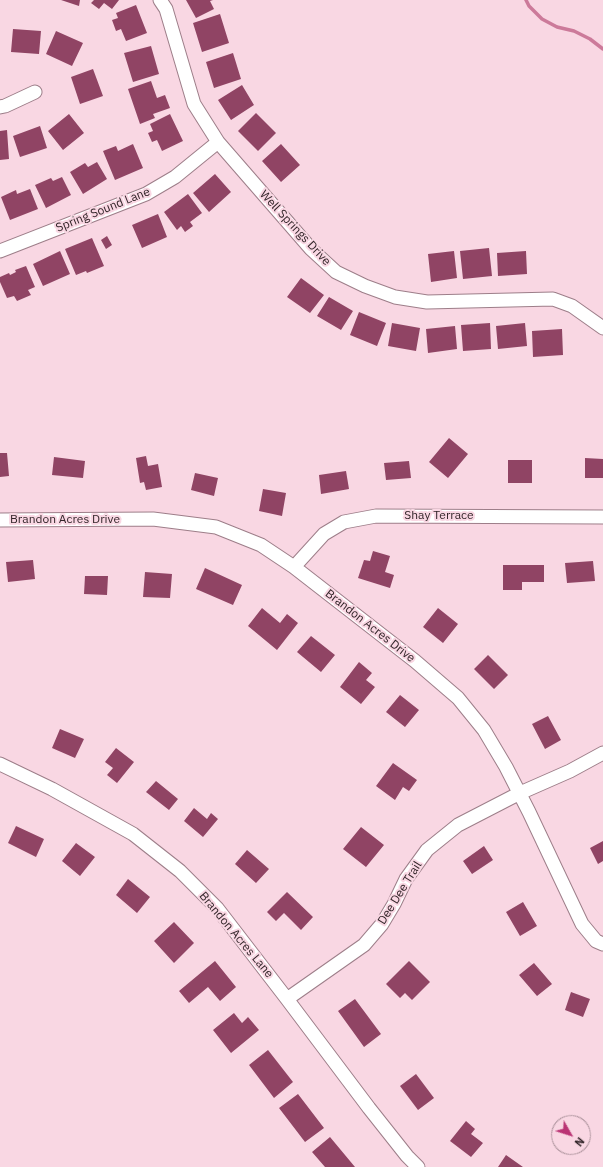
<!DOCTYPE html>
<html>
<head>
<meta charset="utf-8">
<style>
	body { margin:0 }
	#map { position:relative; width:603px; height:1167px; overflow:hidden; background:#f9d7e3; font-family:"IBM Plex Sans",sans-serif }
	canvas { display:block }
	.north { position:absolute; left:551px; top:1115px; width:40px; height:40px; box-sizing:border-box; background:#f9d7e3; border:1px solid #a99099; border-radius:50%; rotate:129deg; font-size:11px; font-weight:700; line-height:16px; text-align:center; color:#322529 }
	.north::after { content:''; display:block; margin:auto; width:14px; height:18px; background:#ba3374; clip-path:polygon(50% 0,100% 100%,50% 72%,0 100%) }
</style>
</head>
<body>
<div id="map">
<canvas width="603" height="1167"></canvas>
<div class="north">N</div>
</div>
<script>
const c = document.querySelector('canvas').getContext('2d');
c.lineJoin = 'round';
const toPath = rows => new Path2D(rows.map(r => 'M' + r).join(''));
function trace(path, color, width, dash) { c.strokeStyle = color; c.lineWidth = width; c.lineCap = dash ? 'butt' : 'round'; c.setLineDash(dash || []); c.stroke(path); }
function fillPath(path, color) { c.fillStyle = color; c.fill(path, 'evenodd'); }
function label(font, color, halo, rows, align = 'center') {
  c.font = font + ' "IBM Plex Sans",sans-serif'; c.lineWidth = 4; c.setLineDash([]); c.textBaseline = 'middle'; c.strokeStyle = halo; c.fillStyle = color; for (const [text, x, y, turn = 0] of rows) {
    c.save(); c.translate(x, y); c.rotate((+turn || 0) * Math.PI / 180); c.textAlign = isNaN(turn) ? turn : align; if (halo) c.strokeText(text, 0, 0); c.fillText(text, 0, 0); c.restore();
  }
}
trace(toPath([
	[526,0,529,6,542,19,557,27,574,31,590,39,603,49]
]), '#cc7a9a', 3.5);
fillPath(toPath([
	[61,0,80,0,79,6],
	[94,0,119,0,112,9,104,3,99,9,91,3],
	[186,0,213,0,210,1,214,9,196,18],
	[136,5,147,33,126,41,121,29,116,31,112,20,118,18,116,13],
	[220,14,229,43,202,52,193,23],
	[13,29,41,31,39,54,11,52],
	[56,31,83,43,72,66,46,54],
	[151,46,159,74,133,82,124,53],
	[233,53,241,79,214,88,206,62],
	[93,69,103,96,80,104,71,77],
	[151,81,157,98,165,95,170,108,153,114,155,118,140,124,128,89],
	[242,85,254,105,231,120,218,100],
	[256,113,276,133,258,151,238,131],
	[69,114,84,133,63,150,48,131],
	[170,114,183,141,162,151,157,140,152,142,148,133,153,131,150,124],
	[40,126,47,148,20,157,13,136],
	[7,130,9,159,0,160,0,131],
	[133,144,143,168,115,180,103,151,116,146,118,151],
	[281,144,300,165,281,182,262,161],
	[97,162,107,179,83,194,70,172,85,163,88,167],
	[215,174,231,192,209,212,193,193],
	[62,177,71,195,46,208,35,185,51,178,53,181],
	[30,189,38,209,10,220,1,197,16,190,17,194],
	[188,194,202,213,190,222,193,226,185,232,181,226,177,230,164,212],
	[158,214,167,237,142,248,132,225],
	[107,236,112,245,106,249,101,240],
	[92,238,104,266,87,273,86,271,76,275,65,249],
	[489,248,492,276,463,279,460,251],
	[60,251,70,274,43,286,33,264],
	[454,251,457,278,431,282,428,254],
	[526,251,527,274,498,276,497,253],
	[26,266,35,287,28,290,31,295,17,301,14,296,7,298,0,282,0,277,9,273,10,275,16,272,15,270],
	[301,278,324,295,310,313,287,297],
	[329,297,353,311,341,330,317,316],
	[359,312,386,323,377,346,350,335],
	[392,323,420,328,416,351,388,346],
	[490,323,491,349,463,351,461,325],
	[525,323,527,346,498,349,496,326],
	[455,326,457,349,428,353,426,329],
	[562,329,563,355,533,357,532,331],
	[449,438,468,454,448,478,429,462],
	[0,453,7,453,9,476,0,477],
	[146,456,148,466,158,464,162,487,146,490,144,482,140,483,136,458],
	[54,457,85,461,83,478,52,475],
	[585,458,603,459,603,478,585,478],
	[508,460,532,460,532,483,508,483],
	[409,461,411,478,386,480,384,463],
	[346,471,349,489,321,494,319,475],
	[195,473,218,478,214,496,191,490],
	[263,489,286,493,282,516,259,511],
	[373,551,390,556,385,572,394,575,390,588,358,578,364,560,370,561],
	[33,560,35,579,8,582,6,562],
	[593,561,595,581,567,583,565,563],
	[503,565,544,565,544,582,522,582,522,590,503,590],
	[205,568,242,585,233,605,196,589],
	[145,572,172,574,170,598,143,597],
	[85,576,108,576,107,595,84,594],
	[262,608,280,623,287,614,298,623,277,650,248,626],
	[438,608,458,624,443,643,423,627],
	[311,636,335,655,321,672,297,652],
	[488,655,508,675,494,689,474,669],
	[359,662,372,673,366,680,375,687,361,704,340,687],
	[400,695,419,710,405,727,386,712],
	[548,716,561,740,545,749,532,724],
	[60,729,84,739,75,758,52,748],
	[116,748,134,762,117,783,107,775,113,768,105,762],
	[393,763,417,780,409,791,403,787,395,800,376,786],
	[156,781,178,799,169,810,146,792],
	[194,808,207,819,211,813,218,819,203,837,184,821],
	[16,826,44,839,36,857,8,843],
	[361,827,384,845,366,867,343,849],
	[603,841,603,861,598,864,590,848],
	[76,843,95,857,80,876,62,861],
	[484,846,493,860,472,874,463,861],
	[247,850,269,869,256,883,235,864],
	[128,879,150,897,137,913,116,895],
	[287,892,313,917,301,930,284,913,276,921,267,912],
	[523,902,537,926,520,936,506,912],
	[174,922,194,943,174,963,154,941],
	[215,961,236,987,220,1001,208,987,189,1003,179,991],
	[409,961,430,982,412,1000,405,993,400,998,386,984],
	[534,963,552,984,537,996,519,975],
	[571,992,590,999,583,1017,565,1010],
	[355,999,381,1034,364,1047,338,1011],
	[234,1013,242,1023,248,1017,259,1030,231,1053,213,1030],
	[268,1050,293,1082,274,1098,249,1065],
	[416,1074,434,1098,418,1110,400,1086],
	[298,1094,324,1128,305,1142,279,1108],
	[466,1121,475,1129,471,1134,483,1143,471,1157,450,1141],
	[330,1137,355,1167,325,1167,312,1152],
	[506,1155,523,1167,498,1167]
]), '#904464');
const minor = toPath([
	[160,0,166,9,194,104,218,142,311,249,336,272,365,286,395,297,427,302,553,299,572,306,603,328],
	[0,107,5,106,35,92],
	[0,251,146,194,175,177,218,142],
	[0,520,153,519,216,527,261,545,294,567,415,661,458,698,484,730,506,767,529,812,582,924,596,941,603,944],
	[294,567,324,534,344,522,376,516,603,517],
	[0,764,52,789,133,834,180,871,217,908,287,999,369,1108,407,1156,418,1167],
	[287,999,364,945,382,924,394,904,406,879,427,850,458,825,520,793,570,771,603,753]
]);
trace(minor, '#9d7e89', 15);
trace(minor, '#fff', 13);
label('12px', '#322529', '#f9d7e3', [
	["Spring Sound Lane",103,210,-22],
	["Well Springs Drive",295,228,47],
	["Shay Terrace",439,516],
	["Brandon Acres Drive",65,520],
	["Brandon Acres Drive",370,626,38],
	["Dee Dee Trail",400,893,-58],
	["Brandon Acres Lane",236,935,50]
]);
</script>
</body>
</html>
